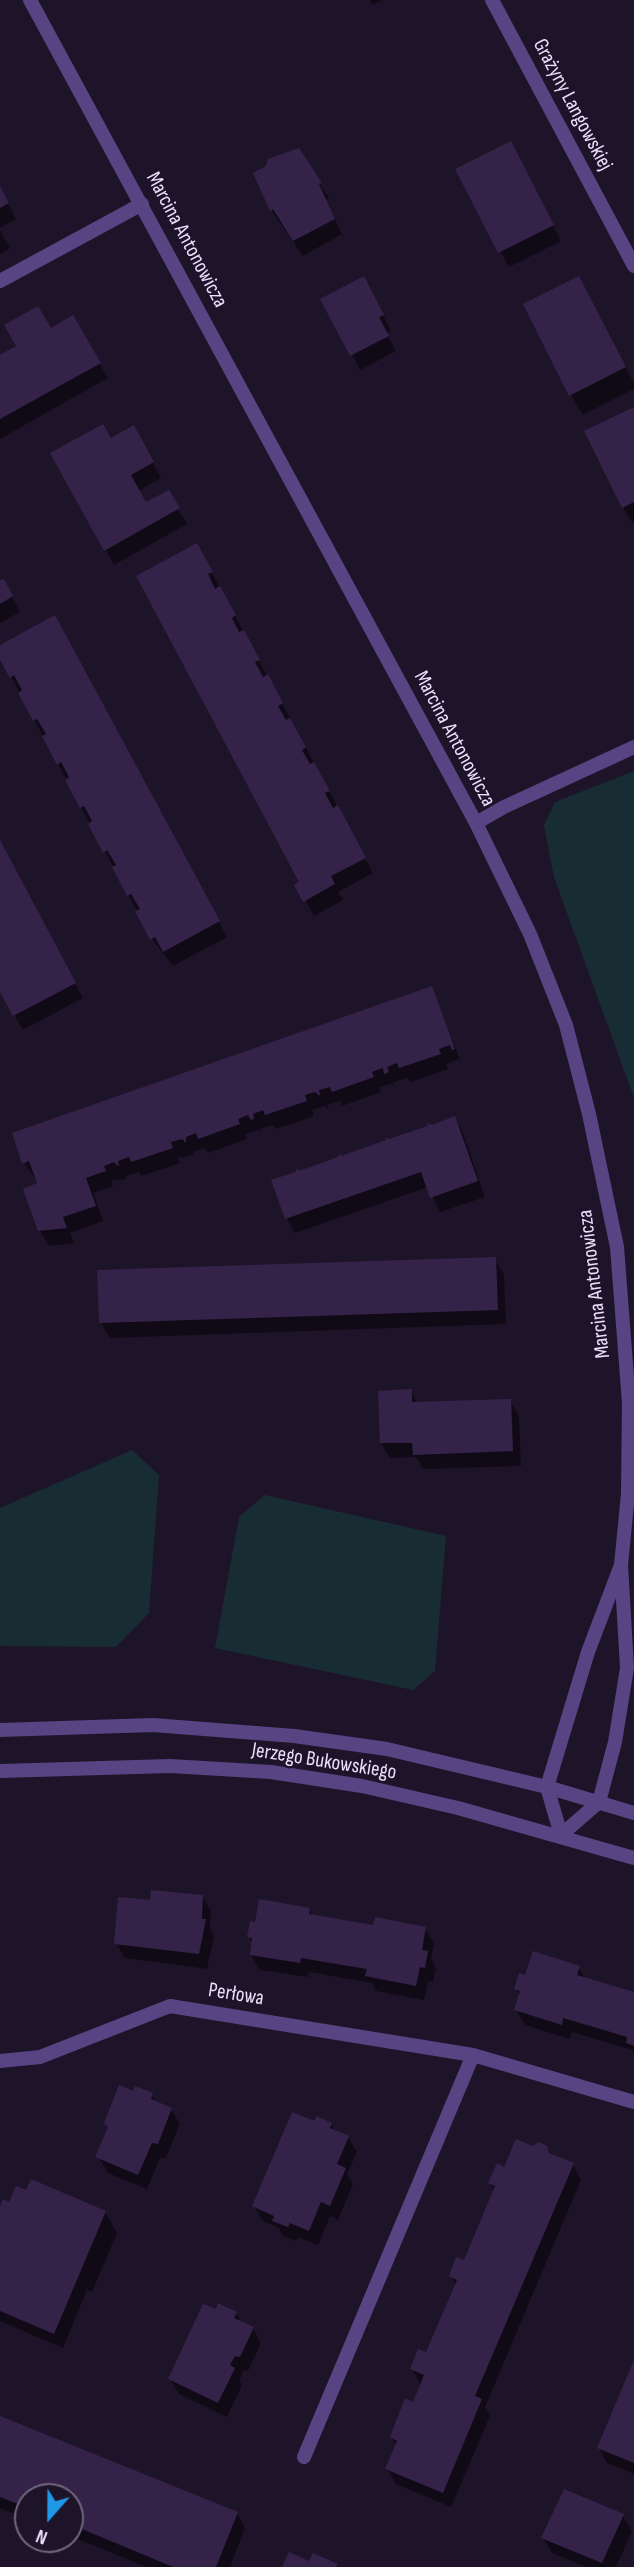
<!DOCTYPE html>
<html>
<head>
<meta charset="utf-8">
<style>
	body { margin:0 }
	#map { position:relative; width:634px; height:2567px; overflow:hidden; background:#1e142a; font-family:"Sofia Sans Condensed",sans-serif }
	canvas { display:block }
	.north { position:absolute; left:14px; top:2483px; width:70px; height:70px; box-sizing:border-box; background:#1e142a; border:2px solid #70667e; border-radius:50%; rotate:201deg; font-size:19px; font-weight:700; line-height:28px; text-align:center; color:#ebe0fc }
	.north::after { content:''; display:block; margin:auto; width:24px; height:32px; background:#2098e8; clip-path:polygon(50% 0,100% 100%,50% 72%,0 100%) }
</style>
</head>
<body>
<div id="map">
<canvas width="634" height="2567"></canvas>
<div class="north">N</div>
</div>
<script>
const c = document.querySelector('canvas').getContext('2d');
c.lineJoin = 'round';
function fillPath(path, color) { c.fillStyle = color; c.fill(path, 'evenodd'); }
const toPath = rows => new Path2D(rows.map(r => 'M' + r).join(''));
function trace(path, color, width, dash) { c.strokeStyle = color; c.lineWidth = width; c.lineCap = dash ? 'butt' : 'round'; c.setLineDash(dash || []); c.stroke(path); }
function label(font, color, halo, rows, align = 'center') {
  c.font = font + ' "Sofia Sans Condensed",sans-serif'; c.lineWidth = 5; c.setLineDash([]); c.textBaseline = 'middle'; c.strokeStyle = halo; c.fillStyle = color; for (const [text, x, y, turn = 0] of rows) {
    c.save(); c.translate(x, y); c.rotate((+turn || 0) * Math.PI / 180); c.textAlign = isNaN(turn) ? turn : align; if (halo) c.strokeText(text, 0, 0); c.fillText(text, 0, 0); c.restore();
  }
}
fillPath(toPath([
	[634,771,634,1098,554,877,544,825,555,802],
	[132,1450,159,1475,149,1613,116,1647,0,1646,0,1508],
	[265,1495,446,1536,435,1671,413,1690,215,1648,239,1517]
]), '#182c33');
fillPath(toPath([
	[370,0,383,0,373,5],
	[298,150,329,198,326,200,342,234,303,256,271,210],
	[519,158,561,241,509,267,458,170],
	[0,188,16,219,0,228],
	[0,230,10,248,0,254],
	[579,278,634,383,634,389,583,415,571,395],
	[372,293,391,331,386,333,396,351,360,370,352,355],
	[72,317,108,378,0,439,0,357],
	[634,409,634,521,632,522,623,507],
	[133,428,161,478,138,491,145,504,168,492,187,524,114,565,53,454,111,440],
	[197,545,373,873,338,892,343,900,314,916,297,885,302,883],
	[3,581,20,612,0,623,0,582],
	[63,632,227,937,173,966,152,939,0,656,0,647],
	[0,843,83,998,23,1030,0,989],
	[431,988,462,1064,459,1059,446,1064,448,1069,429,1076,410,1082,407,1078,394,1082,395,1088,392,1083,379,1088,381,1092,342,1106,340,1101,327,1105,329,1111,325,1106,312,1110,314,1116,295,1123,275,1129,273,1125,260,1129,261,1134,258,1130,245,1134,247,1139,208,1153,205,1148,193,1152,193,1155,178,1158,180,1163,141,1176,139,1172,126,1176,126,1179,111,1181,113,1186,93,1193,103,1221,70,1233,74,1243,49,1246,40,1231,39,1184,24,1163],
	[455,1118,463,1133,485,1197,440,1212,428,1187,295,1233,287,1218,388,1142,388,1137,390,1141],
	[495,1259,504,1274,506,1324,110,1338,101,1323],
	[411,1391,418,1404,510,1401,519,1416,521,1466,423,1469,416,1457,390,1458,381,1443],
	[202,1896,211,1911,210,1928,214,1936,207,1969,125,1958,116,1943],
	[309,1909,313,1917,375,1927,425,1928,434,1944,431,1959,436,1968,433,1982,428,1981,424,2000,376,1991,372,1983,309,1972,308,1977,260,1970,251,1955,253,1944,249,1936],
	[578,1967,586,1980,634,1994,634,2054,632,2050,572,2032,570,2039,525,2025,516,2010,520,1996,516,1989,526,1978],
	[134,2094,152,2095,157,2103,171,2109,180,2124,166,2158,160,2158,147,2189,108,2173,99,2158],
	[316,2123,331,2124,335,2132,348,2137,357,2152,347,2174,353,2184,338,2220,330,2216,318,2245,298,2237,296,2241,283,2236,279,2228,263,2221,254,2206],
	[550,2155,573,2165,581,2180,485,2407,490,2416,451,2507,396,2484,387,2469,397,2446,391,2437,414,2404,420,2384,412,2369,427,2355,456,2285,451,2276,465,2262,495,2192,490,2183,505,2170],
	[0,2211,105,2212,117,2233,92,2292,87,2290,63,2348,0,2321],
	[216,2311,236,2313,242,2324,253,2328,261,2343,248,2371,244,2370,239,2379,242,2385,227,2417,179,2394,170,2379],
	[634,2365,634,2474,607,2463,599,2448],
	[0,2418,237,2513,245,2528,230,2567,147,2567,70,2536,70,2497,28,2497,28,2519,0,2508],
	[623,2516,632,2531,616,2567,586,2567,552,2553,543,2538]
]), '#0007');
fillPath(toPath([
	[511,141,554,225,498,253,455,169],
	[299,148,322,183,319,184,335,219,293,241,273,209,270,211,253,173,266,166,268,159],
	[0,186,9,203,0,208],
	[364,276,384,315,379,317,389,336,350,356,320,299],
	[579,276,626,367,569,396,523,304],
	[38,306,51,328,73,315,101,363,0,419,0,355,16,346,4,325],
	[634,407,634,502,622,508,584,431],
	[103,424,111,438,134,425,154,462,131,475,146,502,169,490,180,508,104,551,50,453],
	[197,543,213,572,208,574,215,589,220,586,236,615,232,618,239,632,244,630,260,660,255,662,263,677,268,674,283,703,278,706,286,720,290,718,306,747,302,750,310,764,314,762,330,791,325,793,333,808,338,805,366,858,331,876,335,884,303,902,294,885,299,882,136,576],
	[4,579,13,596,0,604,0,580],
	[55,615,220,921,163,952,155,937,150,940,135,911,140,909,131,894,127,896,112,867,116,865,107,850,103,853,88,824,92,821,84,806,80,808,65,780,69,777,61,762,57,765,42,736,46,734,37,719,33,721,18,693,22,690,14,675,10,678,0,660,0,645],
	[0,840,76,983,13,1016,0,992],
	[432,986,455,1049,452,1050,450,1045,439,1049,441,1054,399,1068,397,1063,387,1067,389,1072,384,1074,383,1068,372,1072,374,1077,332,1092,330,1087,319,1090,320,1096,315,1092,305,1095,307,1101,265,1115,263,1110,253,1114,254,1119,251,1120,248,1115,238,1119,240,1124,198,1139,196,1133,186,1137,186,1143,182,1139,171,1142,173,1148,131,1162,129,1157,118,1161,119,1167,114,1162,104,1166,106,1171,86,1178,96,1206,63,1217,67,1228,38,1231,23,1189,37,1183,29,1161,22,1164,12,1133],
	[455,1116,478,1181,430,1198,421,1172,285,1219,271,1180,295,1172,298,1168,299,1171,338,1157,340,1153,341,1156,386,1140,385,1137,389,1139,428,1126,427,1123,432,1125],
	[496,1257,498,1310,99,1323,97,1270],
	[412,1389,412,1402,511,1399,513,1451,413,1455,412,1443,380,1443,378,1391],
	[151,1890,203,1895,202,1919,206,1919,199,1954,114,1944,118,1897,150,1900],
	[259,1899,310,1908,309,1914,373,1925,375,1917,426,1927,422,1950,428,1951,425,1968,420,1967,416,1986,365,1976,367,1969,301,1958,300,1963,250,1955,252,1938,247,1937,250,1921,255,1922],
	[533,1951,580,1966,577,1975,634,1992,634,2046,626,2043,627,2037,594,2027,563,2018,562,2025,514,2010,520,1991,514,1989,519,1973,525,1975],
	[119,2085,133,2091,135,2086,153,2093,151,2099,172,2108,158,2144,152,2143,138,2175,95,2157,108,2127,104,2123],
	[292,2112,315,2121,316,2116,332,2123,330,2128,349,2136,337,2164,346,2168,330,2206,321,2202,309,2231,290,2223,288,2227,272,2221,274,2216,252,2206],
	[516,2139,533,2146,539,2142,547,2146,549,2153,574,2163,475,2396,482,2399,443,2493,385,2469,397,2441,390,2437,405,2398,413,2402,424,2375,410,2369,418,2349,426,2352,457,2280,449,2276,456,2257,464,2260,495,2186,488,2183,497,2163,504,2167],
	[31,2179,106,2211,54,2334,0,2311,0,2206,3,2199,9,2202,16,2186,26,2190],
	[218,2303,237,2312,234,2318,254,2327,240,2357,235,2356,230,2365,235,2368,218,2403,168,2379,203,2304,216,2309],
	[634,2360,634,2463,597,2448],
	[0,2416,238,2512,216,2567,173,2567,70,2524,70,2497,28,2497,28,2508,0,2497],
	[564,2489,624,2514,602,2563,541,2538],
	[289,2552,309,2561,313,2553,338,2564,336,2567,282,2567]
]), '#352249');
trace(toPath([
	[0,281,142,204]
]), '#594483', 14);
trace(toPath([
	[30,0,476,823,530,934,566,1025,589,1114,617,1247,629,1403,628,1494,621,1565,627,1668,615,1742,599,1802,561,1835,547,1787,588,1652,621,1565],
	[492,0,634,266],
	[476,823,504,807,634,747],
	[0,2061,40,2057,170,2006,473,2055,634,2102],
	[304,2457,473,2055]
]), '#594483', 14);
trace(toPath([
	[0,1730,153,1725,294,1736,387,1749,547,1787,634,1813],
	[0,1771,170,1766,271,1772,362,1786,458,1808,634,1858]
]), '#594483', 14);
label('21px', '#ebe0fc', '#1e142a', [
	["Grażyny Langowskiej",572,105,62],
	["Marcina Antonowicza",186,240,62],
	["Marcina Antonowicza",454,739,62],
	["Marcina Antonowicza",595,1284,-97],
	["Jerzego Bukowskiego",324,1762,9],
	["Perłowa",236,1995,9]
]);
</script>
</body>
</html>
